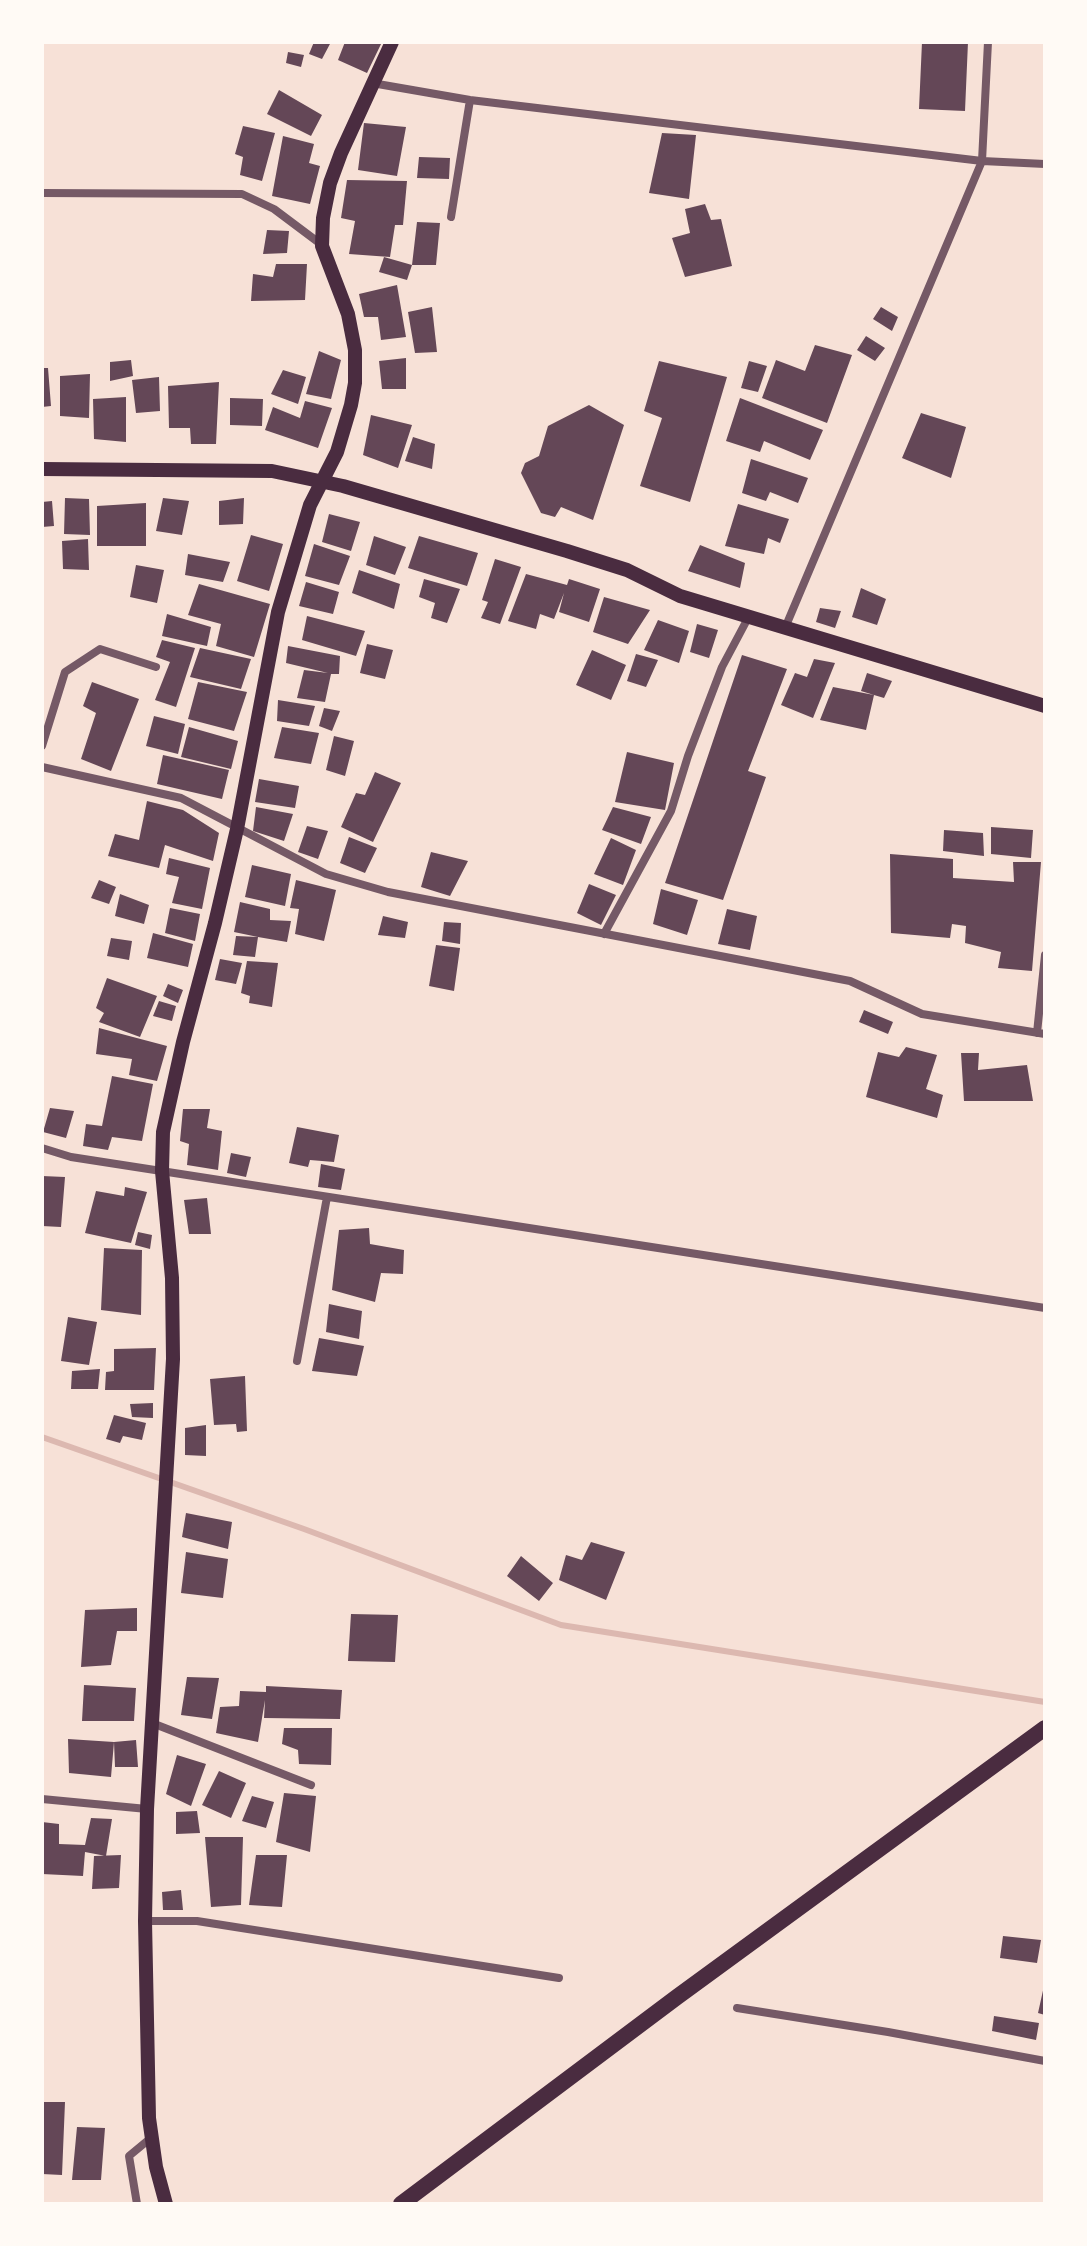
<!DOCTYPE html>
<html>
<head>
<meta charset="utf-8">
<style>
	body { margin:0 }
	#map { position:relative; width:1087px; height:2246px; overflow:hidden; background:#f7e1d7; font-family:Quicksand,sans-serif }
	canvas { display:block }
	.frame { position:absolute; inset:0; border:44px solid #fffaf5; pointer-events:none }
</style>
</head>
<body>
<div id="map">
<canvas width="1087" height="2246"></canvas>
<div class="frame"></div>
</div>
<script>
const c = document.querySelector('canvas').getContext('2d');
c.lineJoin = 'round';
const toPath = rows => new Path2D(rows.map(r => 'M' + r).join(''));
function trace(path, color, width, dash) { c.strokeStyle = color; c.lineWidth = width; c.lineCap = dash ? 'butt' : 'round'; c.setLineDash(dash || []); c.stroke(path); }
function fillPath(path, color) { c.fillStyle = color; c.fill(path, 'evenodd'); }
trace(toPath([
	[42,1437,304,1529,561,1625,1045,1702]
]), '#dcb8b0', 6);
fillPath(toPath([
	[314,42,331,42,322,59,309,54],
	[345,42,382,42,367,73,338,60],
	[922,42,968,42,965,111,919,109],
	[288,52,304,55,301,67,286,63],
	[279,90,322,115,311,136,267,114],
	[364,123,406,127,397,176,358,170],
	[243,126,275,133,262,181,240,175,243,157,235,154],
	[662,133,696,135,689,199,649,193],
	[283,136,314,144,309,163,320,166,310,204,272,196],
	[419,157,450,158,449,179,417,178],
	[347,180,407,181,403,225,395,225,390,257,349,254,355,221,341,218],
	[705,204,711,220,721,219,732,266,685,277,672,238,690,233,685,209],
	[417,222,440,223,436,265,412,265],
	[267,230,289,231,287,253,263,254],
	[384,257,412,265,407,280,379,272],
	[276,264,307,264,305,300,251,301,253,274,273,277],
	[397,285,406,337,381,340,378,317,364,317,359,294],
	[432,307,437,352,415,353,408,312],
	[881,307,898,317,892,331,873,319],
	[866,336,885,348,875,361,857,350],
	[815,345,852,355,827,423,762,398,776,360,805,371],
	[319,351,341,360,331,399,306,394],
	[406,358,406,389,382,389,379,361],
	[131,360,133,376,110,381,110,362],
	[659,361,727,377,690,502,640,486,662,418,644,411],
	[749,361,767,366,758,392,741,388],
	[42,368,48,368,51,406,42,407],
	[283,370,306,377,298,404,271,394],
	[90,374,89,418,60,416,60,376],
	[159,377,160,411,136,413,132,380],
	[219,382,216,444,191,444,190,428,169,428,168,386],
	[126,397,126,442,94,439,93,399],
	[230,398,263,399,262,426,230,425],
	[740,398,823,430,810,460,764,441,760,452,726,441],
	[305,401,332,408,318,448,265,430,273,407,300,418],
	[589,405,624,425,593,520,561,507,555,517,541,513,521,473,525,463,539,456,548,426],
	[921,413,966,427,951,478,902,458],
	[371,415,412,425,398,468,363,455],
	[413,437,435,444,432,469,405,461],
	[751,459,808,478,798,503,770,492,766,501,742,493],
	[65,498,89,499,90,535,64,534],
	[163,498,189,501,182,535,156,531],
	[244,498,243,524,219,525,219,501],
	[52,501,54,526,42,527,42,502],
	[146,503,146,546,97,546,97,506],
	[738,504,789,519,780,543,768,538,764,554,725,546],
	[329,514,360,522,351,551,322,542],
	[251,535,283,544,269,591,237,581],
	[374,536,406,547,395,575,366,565],
	[419,536,478,553,467,586,408,568],
	[88,539,89,570,63,569,62,541],
	[314,544,350,556,339,585,305,576],
	[700,545,745,563,740,588,688,571],
	[188,554,230,562,223,582,185,575],
	[495,559,521,567,500,624,481,618,488,602,482,600],
	[136,565,164,570,157,603,130,597],
	[359,570,400,584,394,609,352,593],
	[526,574,567,585,569,579,600,589,589,622,559,612,564,593,554,619,540,614,536,629,508,621],
	[424,579,460,589,447,623,431,618,435,603,419,597],
	[306,582,339,592,333,614,299,606],
	[199,584,270,604,254,657,216,646,221,624,188,615],
	[861,588,886,599,877,625,852,617],
	[604,597,650,610,628,644,593,632],
	[820,608,841,611,835,628,816,622],
	[167,614,211,627,207,646,162,636],
	[307,616,365,631,356,656,302,640],
	[658,620,689,631,679,663,644,650],
	[697,624,718,630,709,658,690,652],
	[162,640,195,648,176,707,155,700,170,662,156,657],
	[367,644,393,650,385,679,360,673],
	[288,646,340,656,339,674,331,674,325,702,297,698,304,670,328,673,286,663],
	[200,648,251,659,241,689,190,677],
	[592,650,626,665,611,700,576,685],
	[636,654,658,660,646,687,627,681],
	[742,655,787,669,748,771,766,777,723,900,665,883],
	[814,659,835,663,813,718,781,705,795,673,807,677],
	[867,673,892,681,884,698,874,695,866,730,820,720,833,687,874,695,861,691],
	[92,682,139,699,111,771,81,759,96,713,83,706],
	[198,682,247,692,234,731,188,719],
	[278,700,315,706,309,726,277,721],
	[324,708,340,711,332,731,319,726],
	[154,716,185,724,178,754,146,746],
	[189,727,238,741,231,769,181,757],
	[282,727,319,733,311,764,274,758],
	[334,736,354,741,345,776,326,770],
	[627,752,674,763,665,810,615,802],
	[163,755,229,770,222,799,157,784],
	[375,772,401,783,373,842,341,827,356,793,365,795],
	[259,779,299,786,295,808,255,802],
	[147,801,183,810,219,833,213,861,165,845,159,868,108,856,115,834,139,840],
	[256,807,293,814,284,841,253,831],
	[613,807,651,817,641,844,602,830],
	[307,826,328,831,318,859,298,852],
	[991,827,1033,830,1031,858,991,854],
	[944,830,983,833,984,856,943,851],
	[349,837,377,848,365,873,340,863],
	[611,838,636,850,623,885,594,874],
	[431,852,468,861,450,896,421,887],
	[890,854,953,859,953,878,1014,882,1013,862,1041,862,1032,971,998,968,1001,952,965,943,966,926,952,924,950,938,891,933],
	[169,858,210,868,202,909,172,903,179,877,166,874],
	[252,865,291,874,285,906,245,897],
	[99,880,116,887,109,904,91,898],
	[296,880,336,890,324,941,295,934,299,909,290,908],
	[589,884,616,895,601,925,577,913],
	[661,889,698,900,687,935,653,924],
	[120,894,149,905,144,924,115,916],
	[240,902,270,909,270,920,291,921,287,942,258,937,255,957,233,955,236,936,258,937,234,932],
	[170,908,200,914,195,941,165,933],
	[727,909,757,916,750,950,718,944],
	[383,916,408,922,405,938,378,935],
	[444,922,461,923,460,944,442,941],
	[153,933,193,944,188,967,147,958],
	[111,938,132,941,129,960,107,956],
	[436,945,460,948,454,991,429,986],
	[220,959,242,963,236,984,215,980],
	[247,961,278,963,272,1007,249,1003,250,996,241,993],
	[107,978,157,996,140,1037,99,1022,104,1013,96,1008],
	[168,984,183,990,178,1003,163,996],
	[159,1001,176,1006,172,1021,153,1016],
	[864,1010,893,1022,888,1034,859,1022],
	[99,1028,167,1046,157,1081,129,1075,132,1059,96,1054],
	[906,1047,937,1055,926,1089,943,1095,937,1118,866,1097,878,1052,899,1057],
	[961,1053,979,1053,978,1070,1027,1065,1033,1101,964,1101],
	[112,1076,153,1084,142,1141,112,1137,108,1150,83,1146,86,1124,102,1126],
	[50,1108,74,1111,66,1138,43,1132],
	[183,1109,210,1109,207,1128,222,1131,218,1170,187,1165,189,1144,180,1141],
	[297,1127,339,1135,334,1162,310,1160,308,1167,289,1163],
	[231,1153,251,1157,246,1177,227,1173],
	[321,1164,345,1169,341,1190,318,1187],
	[42,1176,65,1177,61,1227,42,1226],
	[125,1187,147,1192,131,1243,85,1233,96,1191,124,1196],
	[207,1198,211,1234,189,1234,184,1200],
	[369,1228,370,1244,404,1250,403,1274,381,1273,375,1302,332,1290,339,1230],
	[138,1232,152,1235,150,1249,135,1245],
	[104,1248,142,1250,141,1315,101,1310],
	[329,1304,362,1311,359,1339,326,1332],
	[68,1317,97,1322,89,1365,61,1361],
	[319,1338,364,1346,357,1376,312,1371],
	[156,1348,154,1390,105,1390,106,1372,114,1371,114,1349],
	[100,1369,98,1389,71,1389,72,1371],
	[245,1376,247,1431,237,1432,236,1424,214,1425,210,1379],
	[153,1403,153,1418,132,1417,130,1404],
	[114,1415,146,1423,142,1440,123,1436,120,1443,106,1439],
	[206,1425,206,1456,185,1455,185,1428],
	[186,1513,232,1522,228,1549,182,1537],
	[591,1542,625,1552,606,1600,559,1580,566,1555,582,1560],
	[186,1552,228,1559,223,1598,181,1593],
	[521,1556,553,1583,539,1601,507,1576],
	[137,1608,137,1631,117,1631,111,1665,81,1667,85,1610],
	[351,1614,398,1615,395,1662,348,1661],
	[187,1677,219,1678,212,1719,181,1715],
	[84,1685,136,1688,134,1721,82,1721],
	[266,1686,342,1690,340,1719,264,1718,265,1700,258,1742,216,1733,220,1707,239,1706,240,1691,266,1692],
	[284,1728,332,1728,331,1765,299,1764,298,1750,282,1744],
	[68,1739,114,1742,111,1777,69,1773],
	[136,1740,138,1767,115,1767,114,1742],
	[177,1755,206,1764,191,1806,166,1794],
	[219,1771,246,1783,231,1818,202,1805],
	[284,1793,316,1796,310,1852,276,1842],
	[252,1796,274,1802,266,1828,242,1821],
	[197,1811,200,1833,176,1834,176,1812],
	[91,1818,112,1819,106,1856,85,1852,83,1876,42,1874,42,1822,59,1824,59,1844,85,1845],
	[205,1837,243,1837,241,1905,211,1907],
	[121,1855,119,1888,92,1889,94,1856],
	[256,1855,287,1855,282,1907,249,1905],
	[181,1890,183,1910,163,1910,162,1892],
	[1003,1936,1041,1940,1037,1963,1000,1958],
	[1044,1986,1045,1986,1045,2015,1038,2013],
	[994,2016,1039,2023,1036,2040,992,2031],
	[42,2102,65,2102,62,2175,42,2174],
	[77,2127,105,2128,101,2180,72,2180]
]), '#644757');
trace(toPath([
	[372,83,470,100,982,161,1045,164],
	[42,193,242,194,274,209,322,245],
	[451,217,470,100],
	[785,628,982,161,988,42],
	[42,746,65,672,100,649,156,667],
	[42,767,181,798,326,874,388,892,850,981,922,1014,1045,1034],
	[604,934,671,811,688,756,722,667,748,618],
	[1037,1033,1045,955],
	[42,1148,71,1157,1045,1308],
	[297,1361,327,1197],
	[152,1723,311,1785],
	[42,1799,147,1809],
	[145,1921,197,1921,559,1978],
	[737,2008,888,2032,1045,2061],
	[137,2204,129,2156,152,2137]
]), '#755966', 8);
trace(toPath([
	[42,469,272,471,343,486,567,551,627,570,680,596,1045,706],
	[166,2204,156,2167,149,2118,145,1921,147,1809,173,1359,172,1278,162,1171,163,1132,183,1042,215,923,237,829,278,612,310,505,337,452,351,405,355,383,355,350,348,314,322,246,323,218,330,183,341,153,392,42]
]), '#4a2c40', 14);
trace(toPath([
	[401,2204,677,1997,1045,1728]
]), '#4a2c40', 16);
</script>
</body>
</html>
